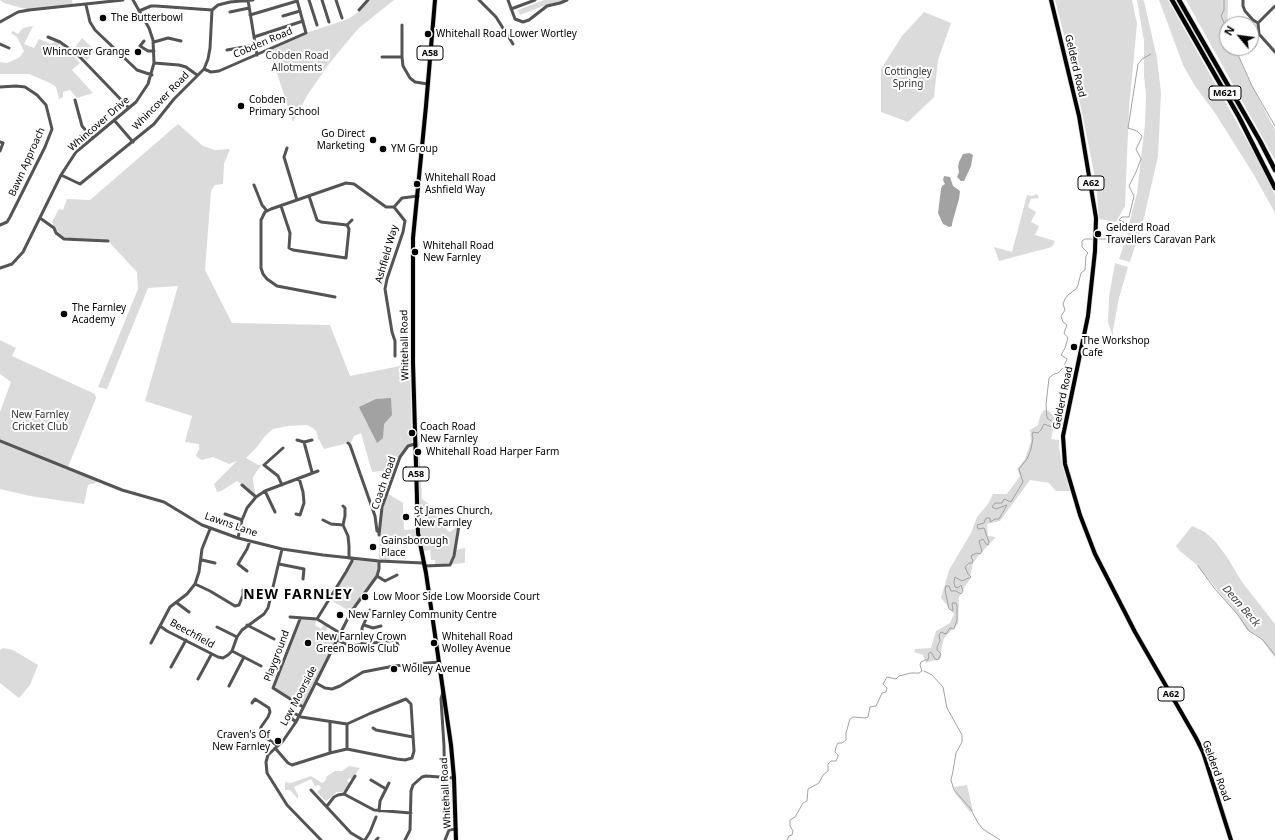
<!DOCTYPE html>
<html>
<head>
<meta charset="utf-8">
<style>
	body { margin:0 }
	#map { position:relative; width:1275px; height:840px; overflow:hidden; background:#fff; font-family:"Noto Sans",sans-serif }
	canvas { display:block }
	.north { position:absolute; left:1219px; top:16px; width:40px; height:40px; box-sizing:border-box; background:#fff; border:1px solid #999; border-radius:50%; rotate:299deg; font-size:11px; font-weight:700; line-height:16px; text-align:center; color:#000 }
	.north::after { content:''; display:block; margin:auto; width:14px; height:18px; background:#000; clip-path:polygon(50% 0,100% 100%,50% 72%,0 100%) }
</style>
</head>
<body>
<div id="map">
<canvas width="1275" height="840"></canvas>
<div class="north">N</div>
</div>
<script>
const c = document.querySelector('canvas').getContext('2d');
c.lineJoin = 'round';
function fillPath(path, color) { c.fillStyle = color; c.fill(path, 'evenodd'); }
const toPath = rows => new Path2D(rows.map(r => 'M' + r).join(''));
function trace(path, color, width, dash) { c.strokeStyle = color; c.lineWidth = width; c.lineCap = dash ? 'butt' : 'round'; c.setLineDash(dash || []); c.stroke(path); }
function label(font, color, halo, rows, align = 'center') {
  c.font = font + ' "Noto Sans",sans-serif'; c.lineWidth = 4; c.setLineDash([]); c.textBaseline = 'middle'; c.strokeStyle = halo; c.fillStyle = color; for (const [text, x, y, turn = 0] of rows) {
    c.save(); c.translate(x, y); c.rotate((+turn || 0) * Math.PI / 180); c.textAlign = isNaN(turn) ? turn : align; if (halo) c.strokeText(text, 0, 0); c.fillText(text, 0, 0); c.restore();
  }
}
fillPath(toPath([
	[0,0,72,0,73,6,29,10,4,3],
	[370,0,394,0,359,28,346,43,329,64,308,94,293,122,269,49,306,33,348,19,357,13],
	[544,0,564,0,552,5,543,6,520,15,518,10],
	[1055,0,1132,0,1137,24,1129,108,1125,206,1116,222,1099,219,1096,183,1089,147,1073,69],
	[1137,0,1143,0,1144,1,1157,58,1161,93,1158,156,1144,218,1130,262,1119,259,1128,233,1129,224,1137,193,1145,124,1146,95,1144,76,1144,41],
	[1159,0,1168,0,1259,162,1275,195,1275,213,1254,175,1215,113,1195,86,1183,65],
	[1186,0,1228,0,1227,48,1235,48,1246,74,1275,130,1275,160],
	[924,12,951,23,938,60,934,97,908,122,881,112,881,69,902,36],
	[33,26,24,44,34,48,39,39,51,44,54,42,57,42,69,50,77,55,75,58,80,63,72,70,93,93,77,98,70,90,63,92,63,97,59,99,56,87,50,83,29,74,0,74,0,62,7,63,20,57,24,51,17,37,11,33,13,31,18,34,23,28],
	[82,38,96,51,87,60,74,49],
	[178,124,203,146,215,150,230,149,224,164,223,184,215,185,211,191,205,270,232,323,330,325,350,376,410,364,412,445,408,446,400,457,390,485,382,471,372,472,361,433,354,436,350,445,348,443,324,449,318,438,316,431,313,428,307,425,288,426,273,429,265,436,257,447,246,458,258,465,262,464,253,477,253,481,256,497,252,492,237,481,221,491,217,492,214,484,237,461,229,464,213,457,202,460,197,457,196,455,199,450,199,444,185,442,192,416,145,401,178,286,148,288,107,389,98,387,138,289,137,272,108,241,64,239,56,233,52,222,59,209,63,210,67,199,90,200],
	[1037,194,1039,198,1031,199,1028,207,1036,212,1031,222,1039,226,1035,235,1055,241,1052,247,999,261,994,247,1012,252,1027,195,1032,196],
	[1115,263,1128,267,1119,298,1113,330,1113,337,1108,322,1109,297],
	[0,340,16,348,12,356,95,394,96,398,68,467,101,481,88,485,84,504,30,496,0,489,0,412,11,382,0,374],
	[1044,410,1049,411,1056,419,1063,423,1061,426,1054,425,1051,439,1059,440,1059,448,1063,468,1070,491,1056,491,1049,483,1030,480,1000,521,987,524,988,536,996,537,979,555,973,563,970,579,964,588,959,597,958,624,944,638,941,651,941,658,938,660,931,661,926,663,923,655,914,652,915,649,931,648,936,631,950,623,954,614,941,598,949,570,971,533,977,517,988,504,993,494,1007,494,1020,476,1017,469,1025,459,1031,441,1030,430,1038,425,1040,416],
	[427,430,428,431,419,446,422,499,430,505,430,507,442,509,446,529,448,531,450,532,458,526,456,550,465,548,465,563,435,566,435,560,431,560,430,550,423,551,420,531,419,506,417,445],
	[387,493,403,503,404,530,418,529,419,541,405,541,394,538,389,551,390,562,379,562,377,576,351,612,329,599,346,572,352,558,379,561,380,521],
	[1192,526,1205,532,1215,541,1227,557,1242,582,1275,624,1275,658,1260,637,1246,629,1238,615,1197,565,1181,552,1176,546],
	[300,619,317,619,315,625,321,629,324,624,328,626,323,636,335,643,303,707,273,688],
	[3,648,13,650,38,665,30,685,19,698,0,683,0,650],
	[349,766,360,768,352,779,349,778,347,781,350,783,343,792,337,792,326,801,317,792,321,788,319,785,315,786,311,779,294,787,298,795,298,799,290,790,285,790,285,782,291,783,311,776,322,783,325,781,327,776,335,771,342,771],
	[451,778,452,828,450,828,446,813,446,803,448,803,448,789,445,788,446,779],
	[967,785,973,811,970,812,955,793,954,787]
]), '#dbdbdb');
fillPath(toPath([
	[969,153,973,155,971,166,965,179,964,181,961,181,957,177,959,172,958,167,959,162,963,154],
	[944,176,950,177,953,186,960,191,959,199,953,220,952,224,952,226,949,227,943,224,938,213,941,189,942,186,945,184,943,180],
	[391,398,392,415,384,424,383,438,377,443,359,407,376,399]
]), '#a2a2a2');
trace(toPath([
	[1224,0,1224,10,1221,16,1227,29],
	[1235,48,1252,86,1275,126],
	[1099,239,1109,239,1115,229,1124,222,1119,220,1122,217,1129,217,1134,196,1129,186,1136,172,1141,159,1136,149,1140,141,1142,136,1137,131,1128,128,1138,64,1142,59,1151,54],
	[1198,566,1215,589,1238,615,1249,631,1262,639,1275,655],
	[924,671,932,675,943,687,947,708,962,735,962,742,956,753,953,771,951,780,954,790,970,808,978,823,983,829,1000,840],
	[787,840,789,836,792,835,793,831,790,826,790,820,795,817,803,803,807,801,808,789,819,783,823,775,828,771,828,764,831,761,836,761,838,757,838,755,835,752,836,747,838,743,842,743,846,740,846,733,850,719,853,717,865,718,868,717,870,707,876,706,882,693,886,692,887,688,883,684,887,677,896,679,899,676,911,673,919,673,922,671,920,665,921,662,925,660,928,660,929,656,928,654,931,652,935,659,938,660,941,654,937,650,937,647,940,641,939,635,941,632,946,634,950,628,954,629,957,620,957,606,956,603,952,603,953,611,949,609,945,590,946,586,949,586,951,591,956,591,961,594,963,591,961,585,958,588,955,587,954,582,955,577,962,581,971,577,968,574,965,567,969,563,972,563,973,560,971,558,972,555,977,553,980,554,982,551,979,541,983,539,986,544,988,545,989,542,984,528,978,529,977,525,984,523,986,518,990,518,990,522,995,519,999,519,1007,505,996,509,992,507,995,503,1002,503,1004,499,1011,502,1023,482,1019,469,1027,459,1031,449,1033,438,1032,435,1033,432,1038,433,1041,430,1044,424,1052,427,1054,423,1047,418,1046,405,1049,378,1054,374,1058,373,1063,368,1067,359,1061,355,1065,348,1068,338,1064,333,1067,325,1063,322,1061,316,1065,310,1063,304,1065,299,1068,295,1076,289,1078,285,1081,273,1085,270,1086,256,1088,253,1082,247,1082,241,1085,239,1092,239]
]), '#a2a2a2', 1);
const major = toPath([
	[435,0,426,106,413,238,413,363,418,533,426,573,451,745,454,778,456,840],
	[1051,0,1079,116,1096,218,1095,251,1088,316,1063,436,1065,464,1080,515,1095,554,1135,632,1196,738,1203,752,1231,840]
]);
const highway = toPath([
	[1172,0,1239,117,1275,188],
	[1179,0,1260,141,1275,170]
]);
trace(major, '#dbdbdb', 5.5);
trace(highway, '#dbdbdb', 6);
trace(toPath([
	[248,0,257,55],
	[309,0,317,25],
	[322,0,329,22],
	[336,0,342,18],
	[479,0,496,17,513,44],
	[508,0,515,19,523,22,529,20,547,6,560,3,567,0],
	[1243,0,1243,6,1245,11,1253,20,1258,23,1259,34,1275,52],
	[86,5,90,22,95,30,137,70,152,75],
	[511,9,535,0],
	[212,10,218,5,230,2,253,0],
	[359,10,368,0],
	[139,11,151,6,156,6,212,10],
	[230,12,249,8],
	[250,15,297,1],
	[283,16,300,11],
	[0,22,18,12,29,10,123,0],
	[1258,23,1275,6],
	[402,25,402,57,403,66,410,78,415,82,428,84],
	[48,37,60,42,78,55,129,108],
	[254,37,303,21],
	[144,41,140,46,148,51,154,51],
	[154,42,168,38,181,41],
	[0,44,9,48],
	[227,50,255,45],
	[382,57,402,57],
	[154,63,179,65,186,67,197,75],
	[204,69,211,72,219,71,306,33,297,0],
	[0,87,16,86,25,87,37,95,46,105,52,129,45,147,10,217,7,222,0,225],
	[75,100,82,126,92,138],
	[114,120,133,142],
	[0,142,3,143,0,151],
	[287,148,284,157,297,200],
	[61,175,80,184,154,124,174,99,204,69,208,59,210,48,212,10],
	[254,185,262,205,267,211],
	[281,206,290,233,289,248,293,250,346,258,349,229,347,225,321,222,317,220,309,196],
	[394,207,405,221,403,232,387,279,385,289,392,332,395,341,395,356],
	[40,218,54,228,56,233,64,239,108,241],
	[347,225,352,220],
	[0,268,12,264,23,252,61,175,76,152,136,102,148,84,154,63,153,40,149,28,133,0],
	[335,297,277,286,267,279,263,274,261,268,261,220,265,212,271,209,346,183,354,184,386,207,394,207,402,198,418,196],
	[297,440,304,442,312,472],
	[0,441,122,490,164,502,202,525,238,538,282,549,323,555,379,561,423,563],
	[304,442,312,440],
	[348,443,350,445,375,516,377,531,379,532],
	[242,485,256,497],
	[282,485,278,476,264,465,283,448],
	[265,491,275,512],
	[343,506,345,508,345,516,343,525],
	[225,514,242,520],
	[296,514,300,515,304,503,303,492,299,478],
	[323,520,331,524,343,525,348,536,349,546,349,558],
	[210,529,202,549,199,572,195,584,187,594,170,607,160,626,167,631,218,657,223,658,228,655,232,651,237,637,242,630,264,614,268,608,282,549],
	[379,535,382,507,400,457,408,446,415,444],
	[238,538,242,520,247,508,256,497,265,491,318,471],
	[202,560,215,563],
	[279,564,304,569,303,579],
	[424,566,450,565,454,556,460,519],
	[247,571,238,564,247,549,250,541],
	[377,576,385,581,397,575],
	[195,584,210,591,235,606,239,605,243,595,243,590],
	[177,603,189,612],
	[290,617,317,619,346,572,352,561,352,558],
	[300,619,273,688,303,707],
	[317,619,340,633],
	[247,625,274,639],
	[364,625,373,628,381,626],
	[217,627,237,637],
	[337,640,350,646,396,640,398,645],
	[151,643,160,626],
	[362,644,362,628,370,610],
	[232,651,261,666],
	[171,667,186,640],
	[198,679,211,655],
	[316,683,325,688,332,689,340,686,363,672,394,666,439,662],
	[229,686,244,657],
	[443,692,441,699,444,746,445,813,449,830],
	[252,703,255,699,269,708,270,712,268,717,261,727,260,731,262,735,278,746],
	[330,722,330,753],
	[347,724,347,749],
	[373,728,376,730,413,737],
	[275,748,288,763,292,765,330,753,347,749,397,759,405,760,412,758,414,751,411,704,406,699,371,713,347,724,301,717,294,713,291,718,296,722],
	[371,780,386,789,380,801,379,811],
	[386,789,389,783],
	[311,790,351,833,363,840],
	[344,794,355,776],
	[327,806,334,797,338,795,344,794,374,810,411,813],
	[321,840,287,805,267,773,266,762,268,755,283,741,296,722,351,612,377,576,379,569,379,561],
	[365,840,370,832,376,817],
	[376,840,378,838],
	[405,840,410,830,411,791,413,785,422,777,426,776,454,778],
	[445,840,449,830,456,829]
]), '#545454', 3);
trace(major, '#000', 4);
trace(highway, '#000', 4.5);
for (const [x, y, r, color] of [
	[103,18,4,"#000"],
	[428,34,4,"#000"],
	[138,52,4,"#000"],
	[241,106,4,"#000"],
	[373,140,4,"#000"],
	[383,149,4,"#000"],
	[417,184,4,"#000"],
	[1098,234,4,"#000"],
	[415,252,4,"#000"],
	[64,314,4,"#000"],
	[1074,347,4,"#000"],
	[412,433,4,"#000"],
	[418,452,4,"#000"],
	[406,517,4,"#000"],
	[373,547,4,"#000"],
	[365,597,4,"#000"],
	[340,615,4,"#000"],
	[308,643,4,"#000"],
	[434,643,4,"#000"],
	[394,669,4,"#000"],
	[278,741,4,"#000"]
]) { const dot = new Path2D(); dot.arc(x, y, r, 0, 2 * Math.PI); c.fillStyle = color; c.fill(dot); trace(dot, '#fff', 1.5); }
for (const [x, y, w] of [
	[430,53,26],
	[1225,93,32],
	[1091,183,26],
	[416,474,26],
	[1171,694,26]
]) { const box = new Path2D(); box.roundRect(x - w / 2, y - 7, w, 14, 3); c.fillStyle = '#fff'; c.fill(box); trace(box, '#000', 1); }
label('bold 9px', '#000', null, [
	["A58",430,53],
	["M621",1225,93],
	["A62",1091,183],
	["A58",416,474],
	["A62",1171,694]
]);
label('10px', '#000', '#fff', [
	["The Butterbowl",111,18],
	["Whitehall Road Lower Wortley",436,34],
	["Whincover Grange",130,52,"right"],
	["Cobden",249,100],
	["Primary School",249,112],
	["Go Direct",365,134,"right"],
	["Marketing",365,146,"right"],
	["YM Group",391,149],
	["Whitehall Road",425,178],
	["Ashfield Way",425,190],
	["Gelderd Road",1106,228],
	["Travellers Caravan Park",1106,240],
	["Whitehall Road",423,246],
	["New Farnley",423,258],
	["The Farnley",72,308],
	["Academy",72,320],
	["The Workshop",1082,341],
	["Cafe",1082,353],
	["Coach Road",420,427],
	["New Farnley",420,439],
	["Whitehall Road Harper Farm",426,452],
	["St James Church,",414,511],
	["New Farnley",414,523],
	["Gainsborough",381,541],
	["Place",381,553],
	["Low Moor Side Low Moorside Court",373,597],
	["New Farnley Community Centre",348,615],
	["New Farnley Crown",316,637],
	["Green Bowls Club",316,649],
	["Whitehall Road",442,637],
	["Wolley Avenue",442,649],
	["Wolley Avenue",402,669],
	["Craven's Of",270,735,"right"],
	["New Farnley",270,747,"right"]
], 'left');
label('10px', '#000', '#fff', [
	["Cobden Road",263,43,-23],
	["Gelderd Road",1075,66,77],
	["Whincover Road",161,101,-46],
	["Whincover Drive",99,124,-41],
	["Bawn Approach",27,162,-66],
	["Ashfield Way",387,254,-74],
	["Whitehall Road",405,345,-91],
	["Gelderd Road",1063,398,-78],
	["Coach Road",384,483,-71],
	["Lawns Lane",231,525,19],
	["Beechfield",192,634,29],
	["Playground",277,656,-69],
	["Low Moorside",299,696,-62],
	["Gelderd Road",1216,771,70],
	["Whitehall Road",446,793,-93]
]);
label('10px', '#323232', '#fff', [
	["Cobden Road",297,56],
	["Allotments",297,68],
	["Cottingley",908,72],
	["Spring",908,84],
	["New Farnley",40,415],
	["Cricket Club",40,427]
]);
label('italic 11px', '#434343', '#fff', [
	["Dean Beck",1241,606,49]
]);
c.letterSpacing = '1px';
label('bold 14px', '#000', '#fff', [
	["NEW FARNLEY",298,595]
]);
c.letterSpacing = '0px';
</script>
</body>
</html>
